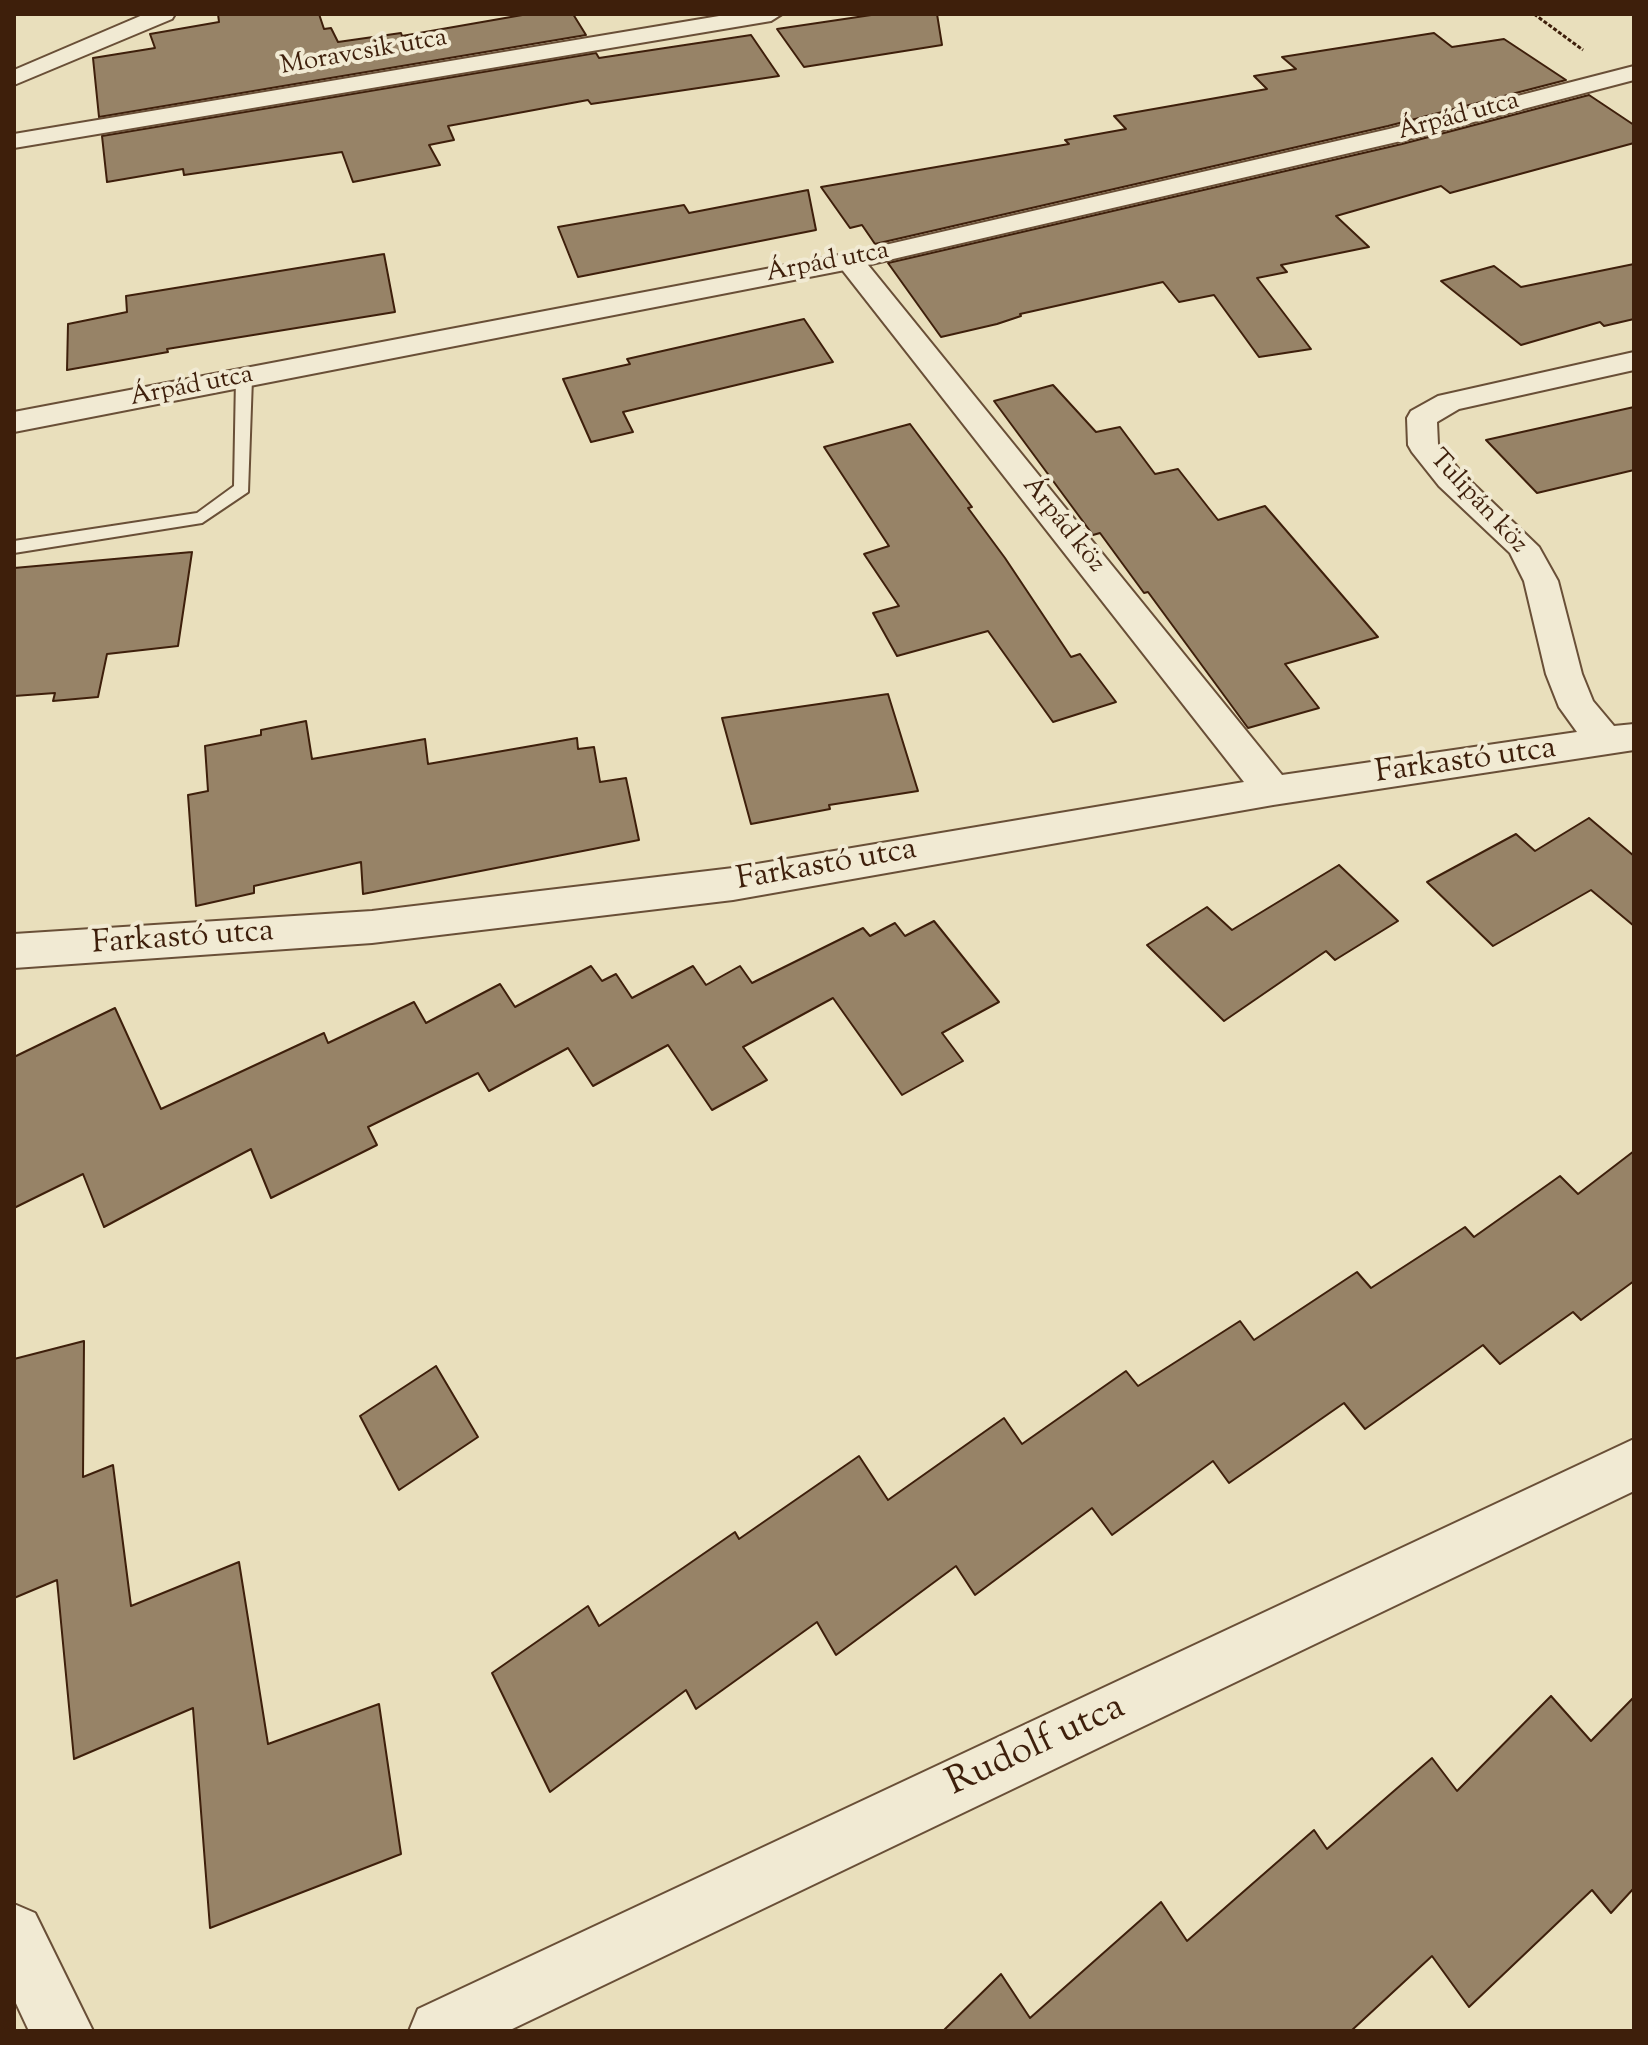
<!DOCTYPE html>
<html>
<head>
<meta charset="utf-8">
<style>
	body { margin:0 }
	#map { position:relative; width:1648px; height:2045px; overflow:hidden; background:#e9dfbc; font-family:"Sorts Mill Goudy",serif }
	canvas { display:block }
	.frame { position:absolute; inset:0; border:16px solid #3e1f0b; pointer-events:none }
</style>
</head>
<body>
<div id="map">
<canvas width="1648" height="2045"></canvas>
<div class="frame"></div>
</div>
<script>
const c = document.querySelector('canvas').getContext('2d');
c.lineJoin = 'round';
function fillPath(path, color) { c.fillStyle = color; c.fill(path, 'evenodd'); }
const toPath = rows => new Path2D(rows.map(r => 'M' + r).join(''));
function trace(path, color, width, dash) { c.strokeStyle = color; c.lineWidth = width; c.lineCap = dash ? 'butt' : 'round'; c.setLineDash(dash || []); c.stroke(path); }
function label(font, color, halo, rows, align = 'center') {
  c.font = font + ' "Sorts Mill Goudy",serif'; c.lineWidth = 8; c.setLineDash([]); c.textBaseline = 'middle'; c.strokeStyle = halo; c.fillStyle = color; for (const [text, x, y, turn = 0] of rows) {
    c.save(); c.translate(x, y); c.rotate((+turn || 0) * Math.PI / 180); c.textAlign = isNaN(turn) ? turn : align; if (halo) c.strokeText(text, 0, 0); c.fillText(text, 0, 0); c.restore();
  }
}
const building = toPath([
	[218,14,319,14,324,29,331,28,338,42,401,33,402,36,528,14,573,14,586,35,99,117,93,58,155,48,150,34,219,22,218,14],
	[878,14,937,14,942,45,804,67,777,29,878,14],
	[1434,33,1452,47,1504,39,1566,80,1388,126,875,244,862,225,850,228,821,187,1069,144,1065,140,1126,129,1114,116,1267,89,1254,76,1296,69,1282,57,1434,33],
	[751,35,779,76,591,104,588,100,448,126,454,140,429,145,440,165,353,182,342,152,184,175,183,169,107,182,102,136,596,53,599,58,751,35],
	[1589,95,1634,125,1634,143,1450,193,1441,186,1336,216,1369,247,1281,265,1287,272,1257,278,1311,349,1259,357,1214,295,1179,302,1163,282,1020,314,1021,316,997,324,941,337,888,263,1402,144,1589,95],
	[808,190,816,230,578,277,558,227,684,205,689,213,808,190],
	[384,254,395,312,167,349,168,352,67,370,68,324,127,312,126,296,384,254],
	[1634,264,1634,319,1604,326,1600,322,1521,345,1441,281,1494,266,1521,287,1634,264],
	[804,319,833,362,623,412,633,432,591,442,563,379,630,364,627,359,804,319],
	[1053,385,1096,432,1120,427,1155,474,1178,469,1218,520,1265,506,1378,637,1285,664,1319,708,1248,728,1148,592,1144,593,1100,533,1093,535,994,401,1053,385],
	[1634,407,1634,470,1537,493,1486,440,1634,407],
	[910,424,972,507,968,508,1005,558,1071,657,1080,654,1116,702,1053,722,988,631,897,656,873,613,899,606,864,554,889,546,824,447,910,424],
	[192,552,178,646,107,654,98,697,53,701,55,693,14,696,14,568,192,552],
	[888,694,918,791,829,805,830,809,751,824,722,718,888,694],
	[306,721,312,759,425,739,428,764,577,738,578,749,594,747,600,782,626,778,639,840,363,894,361,862,254,886,254,893,196,906,188,795,208,791,205,746,261,735,261,730,306,721],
	[1589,818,1634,856,1634,926,1591,890,1493,946,1427,882,1516,834,1535,851,1589,818],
	[1339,865,1398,921,1335,960,1326,951,1224,1021,1147,945,1207,907,1232,930,1339,865],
	[934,921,999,1002,942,1033,963,1061,902,1095,833,998,743,1047,767,1080,712,1110,668,1045,593,1086,568,1048,489,1091,478,1073,368,1127,377,1145,271,1198,251,1149,104,1227,83,1174,14,1208,14,1057,115,1008,161,1109,324,1033,328,1043,414,1002,426,1023,500,984,515,1007,591,966,602,981,616,974,632,998,693,966,706,985,740,966,752,983,863,928,870,936,895,923,905,936,934,921],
	[1634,1151,1634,1281,1581,1320,1573,1312,1500,1364,1483,1345,1365,1429,1344,1403,1229,1483,1213,1461,1112,1535,1092,1508,975,1595,956,1566,836,1655,817,1622,696,1709,686,1690,550,1792,492,1673,588,1606,599,1626,735,1532,739,1539,859,1456,888,1500,1004,1418,1022,1444,1126,1371,1138,1386,1240,1321,1254,1340,1357,1272,1371,1288,1465,1227,1474,1237,1560,1176,1578,1194,1634,1151],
	[84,1341,83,1477,113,1465,131,1606,239,1562,268,1744,379,1704,401,1854,210,1928,193,1708,74,1759,57,1580,14,1598,14,1359,84,1341],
	[436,1366,478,1437,399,1490,360,1416,436,1366],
	[1551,1696,1591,1741,1634,1697,1634,1888,1611,1913,1592,1890,1469,2007,1432,1956,1351,2031,943,2031,1001,1974,1030,2018,1161,1902,1187,1941,1314,1830,1327,1849,1432,1758,1457,1791,1551,1696]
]);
fillPath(building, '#978367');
trace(building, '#3e1f0b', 2);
const service = toPath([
	[244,373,252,378,248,492,202,523,14,553,14,541,197,513,234,486,236,378,244,373]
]);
const minor = toPath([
	[145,14,175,14,172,19,14,85,14,70,145,14],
	[731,14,782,14,771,21,14,148,14,134,731,14],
	[850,253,860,255,1282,775,1577,732,1559,707,1546,674,1524,581,1510,553,1439,486,1412,452,1408,445,1407,418,1411,411,1438,396,1634,352,1634,370,1459,409,1437,422,1438,444,1461,472,1539,547,1558,581,1582,674,1593,701,1614,726,1634,724,1634,750,1273,805,733,900,372,943,14,968,14,934,372,911,733,868,1244,782,840,267,837,261,840,255,850,253],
	[1634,1439,1634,1491,508,2031,409,2031,418,2009,1634,1439],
	[14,1904,35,1913,93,2031,29,2031,14,1999,14,1904]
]);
const tertiary = toPath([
	[1634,66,1634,80,1401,141,850,269,14,432,14,412,850,253,1389,129,1634,66]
]);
trace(service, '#694f37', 4);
trace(minor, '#694f37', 4);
trace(tertiary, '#694f37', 4);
trace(toPath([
	[1534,14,1583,50]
]), '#3e1f0b', 3, [4, 2]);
fillPath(service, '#f1ead3');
fillPath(minor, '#f1ead3');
fillPath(tertiary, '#f1ead3');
label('26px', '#3e1f0b', '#f1ead3', [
	["Moravcsik utca",364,54,-10],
	["Árpád utca",1459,118,-15],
	["Árpád utca",828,264,-11],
	["Árpád utca",192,388,-11],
	["Tulipán köz",1477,503,47],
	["Árpád köz",1062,526,51]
]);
label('32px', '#3e1f0b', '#f1ead3', [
	["Farkastó utca",1466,763,-8],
	["Farkastó utca",827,867,-10],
	["Farkastó utca",183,940,-4]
]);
label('38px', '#3e1f0b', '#f1ead3', [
	["Rudolf utca",1037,1748,-25]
]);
</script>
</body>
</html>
